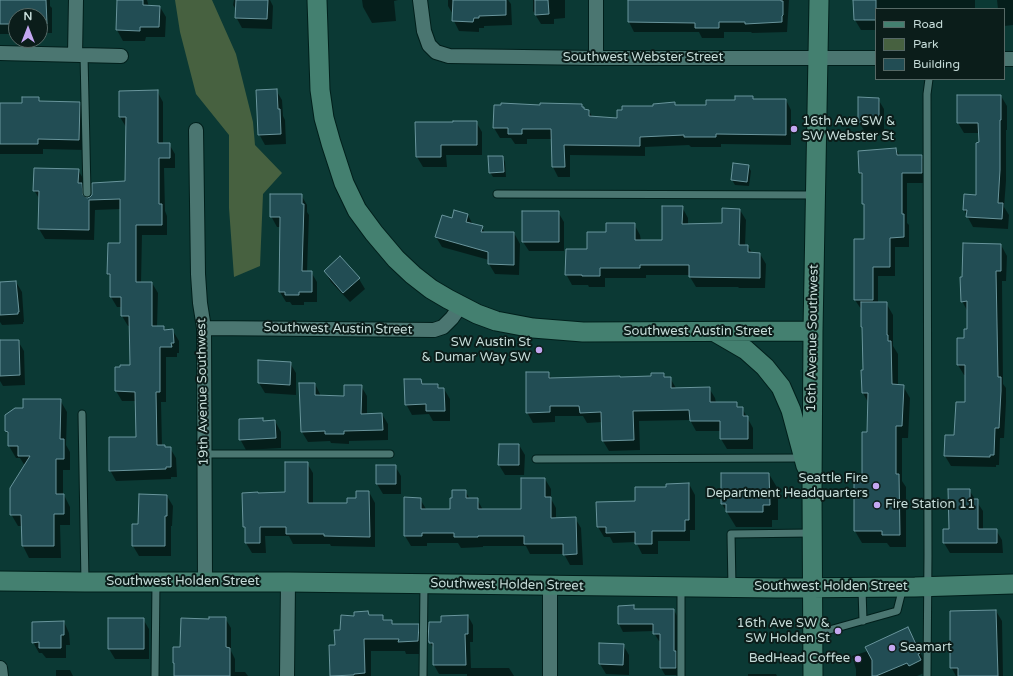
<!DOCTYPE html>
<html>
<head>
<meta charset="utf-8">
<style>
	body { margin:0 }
	#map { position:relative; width:1013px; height:676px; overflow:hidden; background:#0b3934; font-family:"Varela Round",sans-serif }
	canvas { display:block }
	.legend { position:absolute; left:875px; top:8px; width:130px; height:72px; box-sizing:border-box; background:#0b1d1a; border:1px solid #566966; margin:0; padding:5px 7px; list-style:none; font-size:12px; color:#c6dcd9 }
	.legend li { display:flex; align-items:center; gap:8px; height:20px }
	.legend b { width:20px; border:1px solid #566966 }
	.north { position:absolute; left:8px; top:8px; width:40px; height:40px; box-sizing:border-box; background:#0b1d1a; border:1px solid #566966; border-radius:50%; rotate:0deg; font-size:11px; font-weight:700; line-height:16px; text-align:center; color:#c6dcd9 }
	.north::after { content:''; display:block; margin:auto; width:14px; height:18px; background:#c4a7f1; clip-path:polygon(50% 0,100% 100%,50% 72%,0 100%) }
</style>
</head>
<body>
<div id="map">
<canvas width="1013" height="676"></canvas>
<ul class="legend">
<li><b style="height:5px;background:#448070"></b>Road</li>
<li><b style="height:11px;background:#476140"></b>Park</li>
<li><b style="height:11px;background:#224d54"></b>Building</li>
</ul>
<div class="north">N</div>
</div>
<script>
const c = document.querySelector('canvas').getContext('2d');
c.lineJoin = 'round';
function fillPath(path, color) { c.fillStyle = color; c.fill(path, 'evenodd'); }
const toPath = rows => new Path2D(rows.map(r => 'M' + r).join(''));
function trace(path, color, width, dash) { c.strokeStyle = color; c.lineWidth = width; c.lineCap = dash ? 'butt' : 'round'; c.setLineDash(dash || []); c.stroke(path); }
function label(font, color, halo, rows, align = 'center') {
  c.font = font + ' "Varela Round",sans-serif'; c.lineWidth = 4; c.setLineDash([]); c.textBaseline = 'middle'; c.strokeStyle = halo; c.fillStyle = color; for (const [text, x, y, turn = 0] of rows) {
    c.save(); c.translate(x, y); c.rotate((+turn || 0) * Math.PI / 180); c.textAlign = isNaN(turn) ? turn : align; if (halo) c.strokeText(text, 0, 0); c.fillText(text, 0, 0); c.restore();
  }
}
fillPath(toPath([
	[175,0,212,0,236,54,253,122,255,145,282,173,263,194,260,266,234,277,229,208,229,135,196,94,180,32]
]), '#476140');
fillPath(toPath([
	[0,0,50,0,50,6,52,8,52,33,40,33,40,16,16,16,16,34,0,34],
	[118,0,147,0,149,7,160,7,166,17,165,37,146,37,145,41,123,41,117,30],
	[234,0,270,0,273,6,272,29,242,28,236,17,237,11,233,5],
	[362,0,398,0,394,1,396,21,372,23,363,7],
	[448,0,508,0,511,4,512,25,484,26,484,28,479,28,479,32,459,31,454,21,454,16,448,6],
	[533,0,565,0,565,18,554,19,554,24,541,24,533,11],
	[634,0,789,0,787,32,752,33,751,32,724,32,724,38,702,38,699,32,634,32,629,22],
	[854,0,975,0,975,9,876,9,876,30,861,30,855,20],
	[997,0,1013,0,1013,25,1004,26,1004,9,998,9],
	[276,90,282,100,283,116,285,120,286,144,265,145,259,134],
	[157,91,163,102,163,144,169,144,175,154,175,168,164,168,165,211,167,216,167,235,142,235,141,283,152,283,158,293,157,327,164,327,166,331,173,331,179,341,179,353,177,353,177,357,166,357,166,402,161,402,162,446,165,446,166,448,170,448,176,458,177,477,171,477,171,479,116,481,110,470,137,438,136,401,122,401,116,391,116,368,131,366,130,326,128,326,122,316,122,307,117,307,111,297,111,278,108,274,121,244,121,209,95,210,94,240,45,239,39,229,40,200,34,190,78,170,84,180,87,199,126,182,126,127,120,117,120,92],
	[1001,96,1007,106,1007,130,1006,130,1006,181,1004,207,1009,215,1008,229,973,227,964,210,977,196,980,133,964,133,958,123],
	[753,97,754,100,786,100,791,110,791,145,721,144,721,147,691,147,689,145,645,147,645,156,570,155,570,177,558,177,553,167,552,139,527,139,527,144,515,144,511,138,500,138,494,128,541,106,581,105,585,110,589,111,593,118,618,119,676,106,707,106],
	[38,98,40,102,79,103,85,113,85,150,43,149,43,154,0,154,0,104,23,104],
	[859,98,878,99,884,109,884,133,865,132,859,122],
	[476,122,482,132,482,155,446,155,447,167,423,167,417,157],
	[896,149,900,156,921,156,927,166,927,183,907,183,907,223,909,225,909,247,895,247,895,276,878,276,878,303,886,303,893,315,893,346,898,354,898,385,903,386,910,398,908,438,902,438,902,481,906,487,906,547,890,547,887,543,862,543,855,531,863,480,868,433,869,404,863,393,864,371,863,330,862,327,862,309,861,309,855,300,865,240,865,206,863,204,863,177,860,173,859,152],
	[503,157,505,162,506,177,493,177,490,172],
	[748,166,751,171,749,186,735,185,732,180],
	[301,195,307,205,307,212,309,215,307,272,311,272,317,282,317,302,304,302,304,305,292,305,290,302,286,302,280,292,281,227,277,227,271,216],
	[682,207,688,218,688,225,723,224,740,210,746,220,745,246,748,246,752,253,760,254,766,264,765,288,739,288,738,287,696,287,690,277,690,275,646,275,646,278,605,278,605,287,589,287,588,285,572,285,566,274,588,250,607,233,634,224,640,235,641,241,663,241],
	[558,212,564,222,564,251,529,251,523,242],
	[468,215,473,225,482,227,485,233,514,233,520,244,519,275,495,274,489,264,489,260,442,247,436,237,453,219],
	[1001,245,1007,256,1006,281,1002,281,1003,384,1006,388,1006,402,1004,438,1000,438,999,465,996,465,996,467,951,466,945,456,955,437,966,403,966,375,964,375,958,365,968,330,968,312,962,301],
	[325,271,359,279,365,289,350,302,331,282],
	[16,282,22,292,24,322,23,322,23,324,2,325,0,322,0,283],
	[0,341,18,341,24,351,25,385,3,386,0,381],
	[259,361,290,363,296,373,296,395,265,393,259,383],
	[548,373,552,379,652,377,664,374,666,378,670,378,676,388,709,388,715,398,716,403,736,403,739,408,742,408,753,428,753,449,727,449,721,439,721,431,696,431,690,420,639,421,640,450,609,451,603,441,602,422,587,423,583,416,555,416,555,422,533,423,527,412],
	[421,380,424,385,438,385,440,389,444,389,450,399,450,421,433,421,429,414,412,415,406,404],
	[315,384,320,394,320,396,345,397,361,386,367,396,367,415,382,414,388,424,388,440,349,441,349,444,331,443,330,441,308,442,302,432],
	[60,400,67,412,66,445,70,452,70,470,63,470,63,495,64,495,70,507,70,525,60,525,61,558,29,558,23,546,22,526,18,526,11,514,25,466,20,458,16,458,9,446,9,437,6,431,24,409],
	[262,419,263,422,275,421,281,432,281,448,246,450,240,439],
	[519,445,525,455,524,475,505,475,499,465],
	[307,463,313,473,313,504,348,504,369,492,375,503,375,547,331,546,330,544,293,544,289,536,265,536,266,553,252,553,246,543,246,530,244,527,258,494,286,493],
	[395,466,401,476,401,494,383,494,377,484],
	[769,474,778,489,778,520,772,520,772,527,736,527,722,504],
	[545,479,551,489,551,499,556,508,556,519,575,518,581,528,583,565,570,565,564,554,530,554,526,546,483,546,483,547,461,548,458,543,427,543,427,546,411,546,405,536,420,499,426,509,451,510,465,491,470,499,477,499,483,510,522,510],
	[689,484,695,495,695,530,690,530,690,541,658,541,658,554,642,554,636,542,613,543,610,537,604,537,598,527,636,502],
	[969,490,983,511,983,530,996,530,1002,540,1003,553,950,553,944,543],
	[167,496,173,506,172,526,171,526,171,556,139,556,133,546,139,525],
	[633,606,636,610,674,610,678,618,680,675,665,675,661,668,661,641,659,641,654,633,654,631,623,632,619,624,619,607],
	[996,611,1002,621,1003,676,956,676,951,667],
	[368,612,370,616,382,616,385,621,391,621,393,625,418,625,425,638,425,654,406,654,405,651,371,651,371,676,330,676,330,646,336,646,341,631,355,617],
	[468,616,473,625,473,642,470,642,471,668,509,668,514,676,467,676,467,674,439,674,434,665,434,649,429,641,442,623],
	[225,618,231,628,231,651,235,659,235,672,245,672,248,676,175,676,181,648,210,620],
	[143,619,149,629,149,659,115,659,109,649],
	[64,622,69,633,70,645,66,645,66,658,46,658,42,653,39,653,33,642],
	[908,629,915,640,926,665,927,672,917,676,856,676,856,669,852,656,868,651],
	[623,645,629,655,629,675,606,674,600,664],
	[56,670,70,670,73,676,56,676],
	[748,674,776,674,777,676,748,676]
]), '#0007');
const building = toPath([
	[0,0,46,0,47,24,40,24,40,16,16,16,16,24,0,24,0,0],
	[117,0,143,0,143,5,160,6,159,27,140,27,140,31,116,30,117,0],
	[236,0,268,0,267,19,235,18,236,0],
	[453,0,506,0,506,15,479,16,479,18,474,18,473,22,452,21,453,0],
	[535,0,548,0,549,14,535,15,535,0],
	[628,0,781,0,781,1,783,1,783,15,782,16,782,22,745,24,745,22,719,22,719,28,695,28,695,23,628,22,628,0],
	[853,0,876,0,876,20,854,20,853,0],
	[277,89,278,109,280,109,281,134,258,135,256,90,277,89],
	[158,90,158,143,170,143,170,158,159,158,159,204,162,204,162,225,136,225,136,282,152,282,152,326,164,326,164,330,173,329,174,343,171,343,172,347,160,347,160,392,156,392,157,445,165,445,165,447,171,447,171,467,166,467,166,469,109,471,109,437,136,437,135,392,115,391,115,367,120,367,120,365,130,365,129,316,121,316,121,297,110,297,110,274,107,274,108,243,120,243,120,199,89,200,89,230,38,229,39,191,33,191,34,168,79,169,78,183,82,183,83,195,87,198,90,197,92,195,92,183,125,181,126,117,119,117,119,91,158,90],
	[957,95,1001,95,1001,120,1000,120,1000,170,998,203,1003,203,1002,219,966,217,967,210,963,210,964,194,976,195,976,143,979,142,978,123,957,123,957,95],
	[735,96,753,96,753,99,786,99,786,135,716,134,716,137,684,137,684,135,640,137,640,146,564,145,565,167,552,167,551,129,522,129,522,134,508,134,508,128,493,128,494,105,501,105,501,103,540,105,540,103,582,104,582,107,584,107,584,109,589,110,589,116,617,118,617,110,622,110,622,106,653,106,653,104,675,102,675,105,706,105,706,100,735,100,735,96],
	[22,97,39,97,39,101,80,102,79,140,38,139,38,144,0,144,0,103,22,103,22,97],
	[858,97,879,98,879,123,858,122,858,97],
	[453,121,477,121,477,145,441,145,441,157,416,157,415,122,453,122,453,121],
	[896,148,897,155,922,155,922,173,902,173,902,214,904,214,904,237,890,238,890,267,873,267,873,300,854,300,854,239,864,239,864,204,862,204,862,173,859,173,858,151,896,148],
	[488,156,503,156,504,172,489,173,488,156],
	[733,163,749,165,747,182,731,180,733,163],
	[270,194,302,194,302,204,304,204,302,271,312,271,312,292,299,292,299,295,285,295,285,292,279,292,280,217,270,217,270,194],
	[662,206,683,206,682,224,722,223,722,208,740,209,739,245,748,245,748,252,760,253,760,278,689,277,689,265,640,265,640,268,600,268,600,276,582,276,582,275,565,275,566,249,587,249,587,232,606,232,606,223,635,223,635,240,662,240,662,206],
	[454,210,468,214,466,222,483,226,481,232,514,232,514,265,488,264,488,252,435,237,442,215,452,218,454,210],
	[522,211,559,211,559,242,522,242,522,211],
	[963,243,1001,244,1001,271,996,271,998,377,1001,377,1001,391,999,428,995,428,994,455,990,455,990,457,944,456,945,435,954,435,956,402,965,402,965,365,957,365,957,338,964,338,964,329,967,329,967,301,961,302,960,277,962,277,963,243],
	[340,256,360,278,343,293,324,271,340,256],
	[16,281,19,312,18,312,18,314,0,315,0,282,16,281],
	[861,302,887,302,887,335,888,335,888,341,891,341,892,384,904,385,902,426,896,426,896,474,899,474,900,535,882,535,882,531,854,531,854,479,862,479,862,432,867,432,868,393,862,393,861,370,863,370,862,327,861,327,861,302],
	[0,340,19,340,20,375,0,376,0,340],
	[258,360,291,362,290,385,258,383,258,360],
	[526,372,549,372,549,378,620,376,620,377,651,376,651,373,664,373,664,377,671,377,671,388,710,387,710,402,737,402,737,407,743,407,743,416,748,416,748,439,720,439,720,421,690,421,689,410,633,411,634,440,602,441,601,412,580,413,579,406,550,406,550,412,526,413,526,372],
	[404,379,421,379,422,384,438,384,438,388,444,388,445,411,426,411,426,404,405,405,404,379],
	[299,383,315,383,315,395,344,396,344,385,362,385,361,414,382,413,383,430,344,431,344,434,325,434,325,431,301,432,299,383],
	[23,399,61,399,60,439,64,439,64,459,56,459,56,494,64,494,64,514,54,514,54,546,22,546,21,515,10,515,10,488,30,456,18,456,18,446,8,446,8,432,5,431,5,415,15,408,23,408,23,399],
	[263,418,263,421,275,420,276,438,239,440,239,419,263,418],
	[499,444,519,444,519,465,498,465,499,444],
	[285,462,308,462,308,503,347,503,347,498,356,498,356,491,369,491,370,537,324,536,324,534,286,534,286,527,260,527,260,543,245,543,245,527,243,527,242,493,258,492,258,493,285,492,285,462],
	[376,465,396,465,396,484,376,484,376,465],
	[721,473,769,473,770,505,763,505,763,512,726,512,726,504,721,504,721,473],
	[521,478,545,478,545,497,551,497,551,518,576,517,577,554,563,555,563,544,524,544,524,536,478,536,478,537,454,537,454,533,422,533,422,536,404,536,404,497,421,498,421,509,450,509,450,498,452,498,452,490,466,490,466,498,478,498,478,509,521,509,521,478],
	[689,483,689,520,685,520,685,531,652,531,652,544,635,544,635,532,606,533,606,527,597,527,596,502,635,501,635,487,666,487,666,484,689,483],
	[948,489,970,489,970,499,978,499,978,529,997,529,997,543,943,543,943,529,949,529,948,489],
	[139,494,167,495,167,516,165,516,165,546,132,546,132,524,138,524,139,494],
	[634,605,634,609,674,609,674,651,676,651,676,668,660,668,660,634,653,634,653,624,618,624,618,606,634,605],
	[996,610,998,676,958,676,958,668,950,668,950,611,996,610],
	[368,611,369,615,383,615,383,620,392,620,392,624,419,624,418,641,398,642,399,639,364,639,365,673,354,674,354,675,330,676,329,645,335,645,334,630,340,630,341,615,354,616,354,612,368,611],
	[468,615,468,634,465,634,466,665,433,665,433,643,429,643,429,641,428,641,429,622,441,622,441,616,468,615],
	[209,617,226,617,226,647,230,648,230,676,174,676,174,663,173,663,173,647,180,647,181,618,209,619,209,617],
	[108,618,144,618,144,649,108,649,108,618],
	[64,621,64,635,61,635,61,648,39,648,39,642,32,643,32,622,64,621],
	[908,627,920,653,918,654,921,660,909,666,907,663,876,676,872,676,872,660,865,647,908,627],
	[599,643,624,644,623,665,599,664,599,643]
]);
fillPath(building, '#224d54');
trace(building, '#69959c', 1);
const lane = toPath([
	[84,55,87,193],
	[497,194,815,195],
	[82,414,85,582],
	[205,454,390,454],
	[536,459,802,458],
	[732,587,731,534,811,533],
	[862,589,863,621],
	[815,634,897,611,903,587],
	[155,676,156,582],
	[423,676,424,584],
	[681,676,681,588],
	[927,676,928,555,927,94,929,79]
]);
const street = toPath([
	[420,0,424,31,429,45,436,52,449,56,596,58,876,58],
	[0,53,121,56],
	[75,55,76,0],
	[596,58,596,0],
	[1004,59,1013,59],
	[196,130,198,274,200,303,204,328,205,582],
	[204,328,434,330,443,327,452,318,461,305],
	[550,586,550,676],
	[0,668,1,676],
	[287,676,288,582]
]);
const secondary = toPath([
	[317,0,320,90,324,118,331,143,344,183,357,210,374,233,396,259,413,275,431,289,448,299,477,314,496,321,533,328,583,332,813,331],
	[715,332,746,350,765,367,781,387,791,410,806,466],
	[0,581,85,582,288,582,776,588,915,587,1013,584],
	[813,676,812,491,813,331,819,0]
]);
trace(lane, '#001f1b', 9);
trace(street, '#001f1b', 16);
trace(secondary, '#001f1b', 21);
trace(lane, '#4b7671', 7);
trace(street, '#4b7671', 14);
trace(secondary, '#448070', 19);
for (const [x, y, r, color] of [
	[794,129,4,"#c4a7f1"],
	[539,350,4,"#c4a7f1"],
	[876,486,4,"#c4a7f1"],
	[877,505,4,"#c4a7f1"],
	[838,631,4,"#c4a7f1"],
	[892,648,4,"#c4a7f1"],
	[858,659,4,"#c4a7f1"]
]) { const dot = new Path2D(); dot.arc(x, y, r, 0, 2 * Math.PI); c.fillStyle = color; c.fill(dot); trace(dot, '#0b1d1a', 1.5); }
label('13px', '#c6dcd9', '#0b1d1a', [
	["Southwest Webster Street",643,58],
	["Southwest Austin Street",338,329,1],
	["Southwest Austin Street",698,332],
	["16th Avenue Southwest",813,338,-89],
	["19th Avenue Southwest",203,392,-91],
	["Southwest Holden Street",183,582],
	["Southwest Holden Street",507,585,1],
	["Southwest Holden Street",831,587]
]);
label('13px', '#c6dcd9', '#0b1d1a', [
	["16th Ave SW &",802,122,"left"],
	["SW Webster St",802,137,"left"],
	["SW Austin St",531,343],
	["& Dumar Way SW",531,358],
	["Seattle Fire",868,479],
	["Department Headquarters",868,494],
	["Fire Station 11",885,505,"left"],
	["16th Ave SW &",830,624],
	["SW Holden St",830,639],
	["Seamart",900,648,"left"],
	["BedHead Coffee",850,659]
], 'right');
</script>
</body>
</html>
